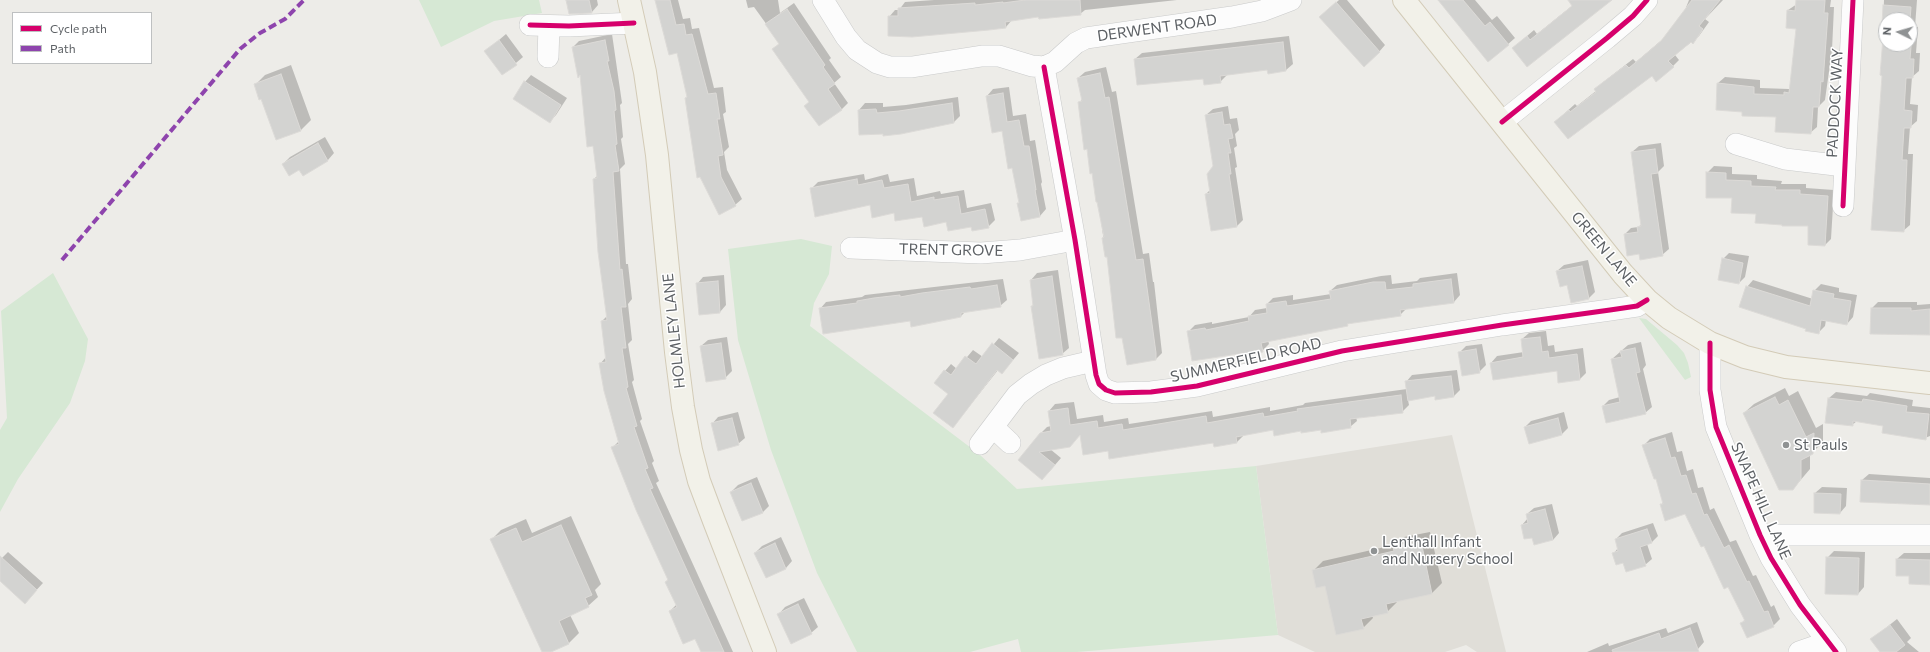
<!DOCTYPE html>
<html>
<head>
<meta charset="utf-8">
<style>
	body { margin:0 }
	#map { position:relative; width:1930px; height:652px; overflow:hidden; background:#edece8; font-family:Commissioner,sans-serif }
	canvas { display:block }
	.legend { position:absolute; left:12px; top:12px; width:140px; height:52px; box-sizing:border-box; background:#fff; border:1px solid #bec0c1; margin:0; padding:5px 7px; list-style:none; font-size:12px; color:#5d6165 }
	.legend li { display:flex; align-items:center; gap:8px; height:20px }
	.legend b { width:20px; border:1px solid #bec0c1 }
	.north { position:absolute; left:1878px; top:12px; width:40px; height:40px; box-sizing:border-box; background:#fff; border:1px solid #bec0c1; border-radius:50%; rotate:275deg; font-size:11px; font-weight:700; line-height:16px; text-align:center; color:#5d6165 }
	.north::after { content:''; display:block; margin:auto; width:14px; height:18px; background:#8f9293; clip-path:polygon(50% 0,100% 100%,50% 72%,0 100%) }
</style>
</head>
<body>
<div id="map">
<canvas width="1930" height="652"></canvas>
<ul class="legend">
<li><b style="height:5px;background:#d6006c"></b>Cycle path</li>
<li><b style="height:5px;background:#8e44ad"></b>Path</li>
</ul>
<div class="north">N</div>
</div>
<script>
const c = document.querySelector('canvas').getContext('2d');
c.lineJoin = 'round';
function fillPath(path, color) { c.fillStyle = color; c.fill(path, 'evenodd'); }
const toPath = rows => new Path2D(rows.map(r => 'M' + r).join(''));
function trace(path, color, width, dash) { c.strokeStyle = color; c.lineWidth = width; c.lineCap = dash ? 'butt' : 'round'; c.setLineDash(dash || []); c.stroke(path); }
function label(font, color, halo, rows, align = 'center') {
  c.font = font + ' Commissioner,sans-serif'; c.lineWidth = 3; c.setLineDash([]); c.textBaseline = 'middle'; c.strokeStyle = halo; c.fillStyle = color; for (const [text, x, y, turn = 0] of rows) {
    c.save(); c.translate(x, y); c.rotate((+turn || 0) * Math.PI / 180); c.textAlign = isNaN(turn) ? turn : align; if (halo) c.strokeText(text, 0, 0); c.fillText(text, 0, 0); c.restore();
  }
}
fillPath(toPath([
	[1452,435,1506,652,1477,652,1466,645,1445,652,1315,652,1278,635,1256,466]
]), '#e0ded8');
fillPath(toPath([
	[419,0,539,0,542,13,494,21,441,47],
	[801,239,832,246,829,274,814,303,810,326,979,454,1017,489,1256,466,1278,635,1077,652,1021,652,1018,639,970,652,857,652,817,573,771,450,738,340,728,249],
	[53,273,88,339,85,361,70,403,18,479,0,512,0,430,7,418,1,311],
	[1639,318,1646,319,1677,345,1684,353,1688,363,1691,377,1685,380]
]), '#d6e8d4');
fillPath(toPath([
	[567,0,597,0,598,5,592,12],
	[656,0,678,0,683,19,690,18,692,29,699,28,714,88,723,87,726,112,723,114,729,147,724,152,727,170,742,199,735,205,719,213,688,96,678,52],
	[746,0,778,0,780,13,794,3,831,58,829,60,841,77,834,83,848,103,842,109,819,125,810,102,773,49,780,43,754,7,748,8],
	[934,0,1177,0,1085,10,1080,14,1039,16,1012,20,1006,27,889,17,895,10,899,10,905,2],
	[1339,0,1347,0,1385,45,1379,52,1327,11],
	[1439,0,1475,0,1492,20,1497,16,1515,38,1489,61],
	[1570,0,1610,0,1527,65,1513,48,1534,30,1537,34,1573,5],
	[1689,0,1723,0,1705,19,1709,22,1699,36,1675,55,1679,60,1673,66,1555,122,1575,104,1577,106,1596,91,1595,90,1602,83,1633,59,1636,62,1664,38,1685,10],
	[1797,0,1831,0,1830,7,1834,7,1832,50,1825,100,1818,107,1817,127,1810,133,1777,116,1744,111,1717,109,1718,83,1725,77,1760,80,1760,88,1789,89,1791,87,1797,28,1788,10,1797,4],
	[1884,0,1917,0,1915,27,1918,27,1916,53,1920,53,1919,71,1912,77,1910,104,1918,105,1917,121,1910,127,1908,154,1913,154,1910,225,1903,231,1872,229,1886,24,1883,24],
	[1886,20,1910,20,1910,44,1886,44],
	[506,34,523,57,503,74,486,51],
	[612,34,622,103,620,105,623,137,621,139,625,164,620,169,626,264,628,264,632,299,628,304,632,340,628,344,634,380,632,382,642,419,640,421,654,461,652,463,659,481,656,483,733,652,702,652,696,638,670,611,677,604,666,582,668,579,613,447,619,441,600,364,606,357,602,321,608,315,594,179,598,175,581,74,579,76,573,47,579,41],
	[1289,36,1293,64,1286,70,1268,72,1268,69,1227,75,1220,82,1135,59,1142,53],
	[291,65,311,120,301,130,277,139,262,98,255,85,265,75],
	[1106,67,1112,92,1116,91,1143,254,1149,253,1153,282,1154,282,1162,353,1156,359,1108,256,1106,256,1098,200,1080,102,1082,99,1078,78,1085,72],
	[531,75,567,98,556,115,550,121,525,82],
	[1009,87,1013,116,1026,114,1030,141,1035,140,1042,182,1041,184,1046,209,1040,216,1022,220,1018,204,1020,202,1013,167,1003,130,987,96,993,89],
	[958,97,960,116,954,122,860,134,859,110,865,103,883,103,883,107,906,105],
	[1228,106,1230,119,1237,118,1239,130,1235,134,1237,146,1234,148,1237,167,1235,168,1243,220,1237,226,1212,230,1206,194,1210,190,1214,167,1206,115,1213,109],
	[325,137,334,153,328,160,303,174,300,168,283,164,290,157],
	[1661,143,1664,166,1658,172,1669,249,1662,255,1640,253,1625,234,1631,228,1638,227,1642,224,1632,152,1639,146],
	[1714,166,1732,167,1732,174,1757,175,1757,179,1782,181,1781,184,1806,184,1806,188,1834,190,1831,239,1825,245,1809,225,1757,213,1733,197,1707,173],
	[864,174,865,180,888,174,890,182,914,178,917,196,940,191,941,194,964,190,967,208,991,203,995,220,988,227,972,226,922,215,895,212,811,189,818,182],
	[1729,253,1749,256,1745,277,1739,283,1723,259],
	[1588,260,1595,292,1589,298,1557,271,1564,265],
	[1058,270,1069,348,1062,354,1032,306,1034,304,1031,280,1037,273],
	[1457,273,1460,295,1454,302,1407,308,1400,315,1350,322,1347,325,1268,340,1269,344,1262,351,1246,351,1188,332,1195,325,1212,322,1212,324,1249,317,1255,310,1267,308,1267,304,1273,298,1293,295,1293,300,1331,294,1330,291,1337,285,1381,276,1391,275,1392,284,1417,281,1420,278],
	[724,275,726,305,720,312,697,284,703,277],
	[1003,279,1007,300,1000,306,966,311,961,316,910,320,820,309,826,302,862,297,865,295],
	[1753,280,1813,299,1814,291,1821,284,1839,288,1839,292,1857,295,1853,317,1847,324,1826,320,1825,326,1818,333,1807,328,1747,287],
	[1878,302,1917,302,1917,305,1930,304,1930,334,1872,308],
	[1546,331,1548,346,1554,345,1555,352,1583,348,1586,373,1580,379,1559,382,1558,369,1493,379,1491,363,1497,356,1524,352,1522,339,1529,333],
	[727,337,732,371,725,378,701,346,708,340],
	[999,338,1019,353,1002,373,998,370,953,427,950,394,945,371,951,364,957,369,973,350,983,357],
	[1641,342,1646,365,1643,369,1652,407,1645,413,1603,406,1609,400,1620,397,1612,359,1628,345],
	[1482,344,1486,365,1479,372,1459,353,1466,346],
	[1457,370,1460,390,1454,396,1436,395,1408,400,1409,405,1402,412,1356,417,1357,421,1350,427,1302,430,1274,429,1244,435,1237,442,1215,446,1214,442,1109,450,1081,434,1050,449,1061,458,1049,472,1019,460,1040,434,1047,427,1051,426,1049,411,1055,404,1074,402,1077,419,1103,415,1104,422,1128,418,1129,424,1212,411,1213,417,1270,407,1270,411,1303,405,1305,403,1407,389,1406,382,1412,375],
	[1785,388,1789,396,1798,391,1816,428,1823,424,1823,443,1810,454,1810,469,1793,489,1744,413,1754,404],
	[1836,392,1867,396,1870,393,1913,400,1912,406,1930,408,1930,436,1925,438,1884,425,1857,421,1852,425,1829,398],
	[738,412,745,438,738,444,712,424,718,417],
	[1564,412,1568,428,1562,434,1529,443,1525,427,1531,421],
	[1672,432,1677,452,1682,451,1687,471,1693,469,1698,488,1703,487,1710,510,1714,508,1730,542,1736,540,1753,576,1756,575,1771,607,1774,605,1780,619,1773,626,1742,623,1745,619,1729,586,1686,513,1661,505,1663,502,1656,478,1644,445,1650,439],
	[1869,474,1930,478,1930,504,1862,480],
	[757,477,769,506,763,512,743,520,731,492,738,485],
	[1822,487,1847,488,1846,506,1840,513,1815,512,1815,493],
	[1552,504,1559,533,1553,540,1533,536,1522,525,1528,518,1527,514,1534,508],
	[571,516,601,584,595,590,598,597,588,606,570,615,579,633,569,643,549,652,544,652,491,540,501,530,526,519,532,533],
	[1653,523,1658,536,1651,543,1647,544,1652,559,1645,565,1624,562,1614,553,1618,548,1616,539,1622,533],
	[1430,532,1442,583,1432,593,1396,601,1397,602,1387,612,1372,615,1373,618,1363,628,1313,571,1323,561,1398,544,1404,537],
	[781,537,792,561,786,568,767,577,755,553,762,546],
	[1834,551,1865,552,1864,587,1858,594,1827,558],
	[8,552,43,583,31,596,0,579,0,560],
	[1904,553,1930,553,1930,584,1910,575,1897,559],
	[804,598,818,627,811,633,779,614,785,607],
	[1897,619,1911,638,1907,642,1919,652,1881,652,1872,639],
	[1697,622,1704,642,1698,649,1689,652,1587,652,1608,643,1609,646,1666,628,1668,633]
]), '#0003');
const building = toPath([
	[566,0,589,0,592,13,569,14,566,0],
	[655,0,670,0,676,25,684,24,686,35,692,34,708,94,716,93,720,119,717,119,723,155,718,156,721,177,736,206,719,215,700,177,697,178,685,98,687,97,677,53,669,55,655,0],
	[1025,0,1080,0,1081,15,1039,19,1038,17,1005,22,1006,28,989,30,912,37,888,36,888,16,898,16,898,8,975,3,975,5,1003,2,1003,3,1025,0],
	[1438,0,1463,0,1485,26,1490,22,1509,45,1488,62,1438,0],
	[1568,0,1612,0,1527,67,1512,48,1527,36,1530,40,1572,6,1568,0],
	[1692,0,1720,0,1699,26,1703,29,1693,44,1691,42,1668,61,1674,67,1656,82,1652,76,1568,139,1554,122,1569,110,1570,112,1596,92,1594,89,1626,65,1629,68,1661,41,1692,0],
	[1796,0,1825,0,1824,13,1828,13,1823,82,1821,81,1819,107,1813,107,1811,134,1775,132,1776,117,1742,116,1742,112,1716,110,1717,83,1754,87,1754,94,1784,95,1784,92,1789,93,1796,29,1786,28,1787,10,1795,11,1796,0],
	[1336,2,1380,52,1364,67,1319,17,1336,2],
	[1883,5,1911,7,1910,20,1886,20,1886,44,1910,44,1910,33,1912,34,1910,59,1914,59,1913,78,1906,78,1904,110,1912,111,1911,128,1904,128,1902,160,1907,160,1904,232,1871,230,1882,76,1880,75,1884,25,1882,25,1883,5],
	[787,9,825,65,823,67,835,84,828,89,842,110,819,126,804,106,809,102,772,49,779,44,765,24,787,9],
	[499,40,517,65,502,75,484,51,499,40],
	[605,40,609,61,607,61,614,91,616,110,614,111,617,144,615,145,619,171,613,172,620,270,622,269,626,307,621,307,626,348,622,348,628,387,626,388,637,426,634,427,648,468,645,469,653,488,650,489,724,652,701,652,695,639,683,644,669,611,677,607,665,582,668,580,636,510,611,447,619,444,604,391,599,363,606,362,601,321,607,320,598,252,593,179,597,178,593,146,587,147,580,75,578,78,572,47,605,40],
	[1283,42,1286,71,1268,74,1267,70,1220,76,1221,83,1204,85,1203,79,1137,85,1134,59,1283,42],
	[1100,73,1105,98,1109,97,1136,260,1143,259,1156,353,1156,360,1127,365,1122,338,1116,338,1107,257,1105,257,1102,238,1104,237,1097,202,1096,202,1092,173,1090,174,1087,149,1084,150,1078,102,1082,101,1077,78,1100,73],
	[281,74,301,131,276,140,261,99,259,100,254,84,281,74],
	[524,81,561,105,550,123,513,99,524,81],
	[1003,93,1007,122,1019,120,1024,146,1029,146,1036,190,1035,190,1040,217,1021,221,1017,203,1019,203,1012,168,1008,169,1002,131,992,133,986,96,1003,93],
	[952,103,954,123,901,134,883,136,883,134,859,135,858,110,876,109,877,113,899,111,952,103],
	[1222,112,1224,125,1230,124,1233,138,1228,139,1231,153,1228,153,1231,174,1229,174,1237,227,1211,231,1205,194,1210,193,1207,174,1213,166,1205,115,1222,112],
	[318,143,328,161,303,176,299,170,289,176,282,164,318,143],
	[1655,149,1658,173,1651,174,1663,256,1640,260,1639,254,1627,256,1624,234,1638,232,1637,227,1641,226,1631,152,1655,149],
	[1706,172,1726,173,1726,180,1751,181,1751,186,1776,187,1775,190,1800,190,1800,194,1828,196,1825,246,1808,245,1808,226,1782,226,1782,225,1755,223,1756,214,1731,213,1732,198,1706,198,1706,172],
	[857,179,858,185,882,180,884,188,908,184,911,202,934,197,934,200,958,196,961,214,985,209,989,228,972,231,971,227,948,231,946,222,924,227,922,217,895,221,894,213,872,218,870,205,815,217,810,188,857,179],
	[1722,258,1743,263,1739,284,1718,280,1722,258],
	[1582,266,1589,299,1571,303,1567,285,1560,287,1556,271,1582,266],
	[1052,276,1063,355,1039,359,1031,306,1033,306,1030,280,1052,276],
	[1451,279,1454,303,1400,310,1401,316,1347,324,1348,326,1261,343,1263,352,1246,355,1245,353,1192,361,1187,331,1205,328,1206,330,1249,321,1248,316,1267,313,1266,304,1286,301,1287,306,1331,299,1329,291,1373,282,1385,282,1386,290,1413,287,1413,284,1451,279],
	[718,281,720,313,699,315,696,283,718,281],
	[997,285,1001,307,961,313,961,317,911,327,910,321,823,334,819,308,857,303,857,301,874,298,900,295,900,297,922,293,970,287,971,289,997,285],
	[1746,286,1810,306,1813,290,1834,294,1833,298,1851,301,1847,325,1821,320,1819,334,1805,331,1806,329,1739,307,1746,286],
	[1871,308,1911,308,1911,311,1930,309,1930,335,1870,334,1871,308],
	[1540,337,1542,352,1548,351,1549,358,1577,354,1580,380,1558,383,1557,371,1493,380,1490,363,1523,357,1521,339,1540,337],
	[721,343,726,379,706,382,700,346,721,343],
	[992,343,1013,360,1002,374,997,370,953,428,933,413,948,394,934,383,944,370,951,375,965,356,976,364,992,343],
	[1635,348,1640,372,1636,373,1646,414,1606,423,1602,406,1620,402,1611,359,1622,357,1620,351,1635,348],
	[1476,349,1480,373,1462,376,1458,352,1476,349],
	[1451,376,1454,397,1435,400,1435,396,1408,401,1405,381,1451,376],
	[1401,395,1403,413,1350,419,1351,428,1321,433,1321,430,1301,433,1301,431,1274,436,1273,430,1236,437,1237,443,1214,447,1213,443,1109,459,1108,451,1083,455,1080,435,1070,447,1039,452,1055,465,1042,480,1018,460,1040,433,1051,431,1048,411,1068,408,1070,425,1097,421,1098,428,1122,424,1123,430,1206,416,1207,423,1263,413,1264,417,1298,411,1297,409,1401,395],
	[1775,397,1779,405,1788,400,1806,437,1814,433,1813,454,1801,460,1801,479,1793,490,1779,490,1743,413,1775,397],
	[1828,398,1862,402,1863,399,1907,406,1906,412,1929,414,1926,440,1882,433,1883,426,1853,421,1853,426,1825,423,1828,398],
	[732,418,739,445,718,451,711,423,732,418],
	[1558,418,1562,435,1529,444,1524,427,1558,418],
	[1665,438,1671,458,1675,457,1681,476,1686,475,1692,494,1696,493,1704,515,1707,514,1724,548,1729,545,1747,582,1749,581,1764,612,1768,611,1774,627,1747,638,1740,623,1745,621,1728,587,1724,589,1704,546,1701,547,1685,514,1665,521,1660,504,1663,504,1656,479,1654,479,1642,445,1665,438],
	[1861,480,1930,484,1930,505,1860,502,1861,480],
	[751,483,763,513,742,521,730,492,751,483],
	[1814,493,1841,494,1840,514,1814,513,1814,493],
	[1545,509,1553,540,1534,545,1532,538,1524,539,1521,525,1528,523,1526,514,1545,509],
	[561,525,592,595,585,598,589,607,559,621,569,644,551,652,542,652,490,539,516,528,522,542,561,525],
	[1647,529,1652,543,1640,547,1646,566,1626,572,1623,563,1616,565,1612,553,1618,551,1615,539,1647,529],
	[1421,541,1432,594,1386,604,1388,613,1361,619,1364,629,1336,635,1325,586,1316,588,1312,570,1394,551,1393,547,1421,541],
	[775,543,786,569,766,578,754,553,775,543],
	[0,556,37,590,25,604,0,581,0,556],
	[1826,557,1859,558,1858,595,1825,594,1826,557],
	[1896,559,1930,560,1930,585,1909,584,1909,576,1896,576,1896,559],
	[798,604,812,634,791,644,777,614,798,604],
	[1890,625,1905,645,1896,652,1880,652,1870,639,1890,625],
	[1690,628,1699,652,1613,652,1612,650,1659,633,1661,639,1690,628]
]);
fillPath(building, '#d3d3d1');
trace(building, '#dcdad7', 1);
const minor = toPath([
	[823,0,846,37,857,50,877,63,890,67,912,67,982,56,999,56,1032,66,1044,67,1055,62,1076,43,1086,38,1232,17,1262,11,1291,0],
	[530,25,569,26,634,23],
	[548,57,549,26],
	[1044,67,1075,240,1096,375,1099,384,1106,390,1115,393,1151,392,1197,386,1342,351,1502,325,1610,310,1637,306,1647,300],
	[1502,122,1607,38,1633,16,1647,0],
	[1736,144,1785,159,1844,166],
	[1843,206,1853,0],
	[851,248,981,253,1020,250,1075,240],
	[1710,343,1710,390,1716,427,1760,535,1771,558,1800,605,1836,652],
	[993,427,1010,443],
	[980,444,1017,395,1031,384,1046,375,1063,368,1093,361],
	[1760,535,1930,535],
	[1799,652,1828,642]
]);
const major = toPath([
	[629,0,645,72,657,155,676,352,683,407,691,450,699,481,714,521,765,652],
	[1404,0,1623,274,1647,300,1669,318,1710,343,1745,357,1786,367,1930,383]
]);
trace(minor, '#c9caca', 22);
trace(major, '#d3cbb7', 24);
trace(minor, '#fcfcfc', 21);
trace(major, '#f2f1e9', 22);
trace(toPath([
	[62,260,240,49,260,33,285,19,304,0]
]), '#8e44ad', 4, [8, 4]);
trace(toPath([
	[530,25,569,26,634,23],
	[1044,67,1075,240,1096,375,1099,384,1106,390,1115,393,1151,392,1197,386,1342,351,1502,325,1610,310,1637,306,1647,300],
	[1502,122,1607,38,1633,16,1647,0],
	[1843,206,1853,0],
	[1710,343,1710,390,1716,427,1760,535,1771,558,1800,605,1836,652]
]), '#d6006c', 5);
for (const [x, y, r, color] of [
	[1786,445,4,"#8f9293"],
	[1374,551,4,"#8f9293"]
]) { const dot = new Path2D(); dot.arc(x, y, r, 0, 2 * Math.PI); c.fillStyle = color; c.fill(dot); trace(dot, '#fff', 1.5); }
label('15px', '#5d6165', '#fff', [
	["DERWENT ROAD",1157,28,-8],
	["PADDOCK WAY",1835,103,-87],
	["GREEN LANE",1604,249,50],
	["TRENT GROVE",951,250,1],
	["HOLMLEY LANE",674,331,-96],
	["SUMMERFIELD ROAD",1246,360,-13],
	["SNAPE HILL LANE",1761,501,66]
]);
label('15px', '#5d6165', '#fff', [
	["St Pauls",1794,445],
	["Lenthall Infant",1382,542],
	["and Nursery School",1382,559]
], 'left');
</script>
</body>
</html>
